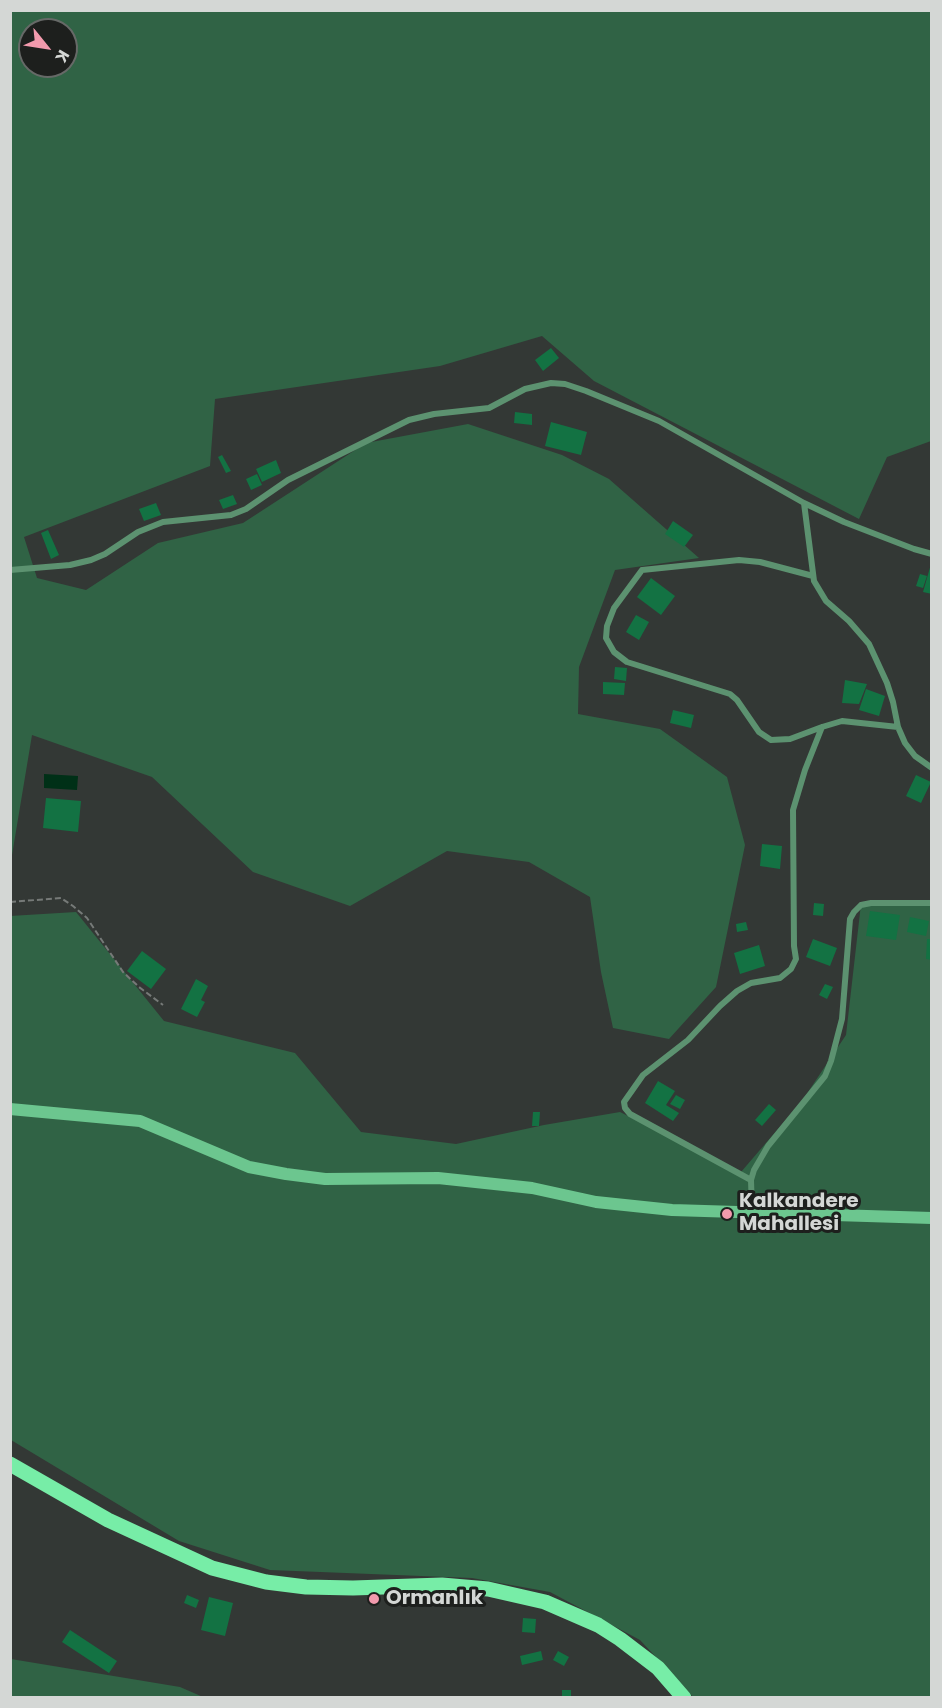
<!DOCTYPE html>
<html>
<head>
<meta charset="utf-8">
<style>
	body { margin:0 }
	#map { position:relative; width:942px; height:1708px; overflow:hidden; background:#333835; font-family:Poppins,sans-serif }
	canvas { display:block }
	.frame { position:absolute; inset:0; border:12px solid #d4d7d5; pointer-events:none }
	.north { position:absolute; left:18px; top:18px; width:60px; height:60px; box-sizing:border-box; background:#1d1f1d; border:2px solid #666967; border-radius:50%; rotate:120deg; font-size:16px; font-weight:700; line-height:24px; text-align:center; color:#d4d7d5 }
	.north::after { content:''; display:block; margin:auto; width:21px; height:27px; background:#f29aad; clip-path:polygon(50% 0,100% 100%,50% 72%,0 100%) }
</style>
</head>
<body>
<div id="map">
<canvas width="942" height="1708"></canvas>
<div class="frame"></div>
<div class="north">K</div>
</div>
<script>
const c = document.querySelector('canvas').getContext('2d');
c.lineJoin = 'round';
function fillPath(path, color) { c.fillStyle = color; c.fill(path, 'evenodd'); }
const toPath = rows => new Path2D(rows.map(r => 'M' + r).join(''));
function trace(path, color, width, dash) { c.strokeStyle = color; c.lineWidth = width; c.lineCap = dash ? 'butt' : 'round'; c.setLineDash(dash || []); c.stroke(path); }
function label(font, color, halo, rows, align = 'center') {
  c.font = font + ' Poppins,sans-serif'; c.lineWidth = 6; c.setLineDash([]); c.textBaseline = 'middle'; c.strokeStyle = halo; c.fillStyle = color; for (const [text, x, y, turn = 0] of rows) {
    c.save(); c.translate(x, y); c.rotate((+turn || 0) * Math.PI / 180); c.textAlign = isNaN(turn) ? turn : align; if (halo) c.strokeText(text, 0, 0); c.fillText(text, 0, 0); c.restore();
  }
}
fillPath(toPath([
	[11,11,931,11,931,441,887,457,859,519,594,381,542,336,440,366,215,399,210,466,24,537,37,578,86,590,158,543,243,523,366,443,468,424,562,455,609,479,699,558,615,570,579,667,578,714,660,729,727,777,745,845,716,987,669,1039,613,1028,601,972,590,897,529,862,447,851,350,906,253,872,152,777,32,735,11,861],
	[30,30,66,30,66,66,30,66],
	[931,900,931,1697,693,1697,640,1640,550,1592,472,1578,270,1570,179,1541,11,1440,10,916,76,912,164,1021,295,1053,361,1132,456,1144,544,1125,620,1112,741,1172,802,1101,846,1035,861,904],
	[11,1659,180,1687,203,1697,11,1697]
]), '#306345');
fillPath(toPath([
	[44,774,78,776,77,790,44,788]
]), '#003017');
fillPath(toPath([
	[551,348,559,358,543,371,535,360],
	[515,412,532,414,532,425,514,423],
	[551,422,587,432,581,455,545,446],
	[222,455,231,471,226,473,218,457],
	[276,460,281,473,262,482,256,469],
	[257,474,262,485,251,490,246,479],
	[233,495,237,504,223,509,219,500],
	[156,503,161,515,144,521,139,509],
	[673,521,693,535,684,547,665,534],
	[48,530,59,555,51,559,41,533],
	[931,564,932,564,932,594,923,592],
	[920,574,927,576,923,588,916,586],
	[651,578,675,596,661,615,637,597],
	[636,615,649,622,639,640,626,632],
	[615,667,627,668,626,681,614,679],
	[845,680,867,684,859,704,842,703],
	[603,682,625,683,624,695,603,694],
	[866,689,885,696,879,716,859,710],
	[673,710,694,715,691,728,670,723],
	[916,775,931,782,921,803,906,796],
	[46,798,81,801,78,832,43,828],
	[762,844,782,846,780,869,760,866],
	[814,903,824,904,823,916,813,915],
	[870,911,900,915,896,940,866,936],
	[910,917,929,921,926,936,907,932],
	[746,922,748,930,737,932,736,924],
	[813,939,837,948,830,966,806,957],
	[927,939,932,939,932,960,926,959],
	[759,945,765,966,740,974,734,953],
	[142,951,166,969,151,989,127,971],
	[196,979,208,986,201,1000,205,1002,197,1017,181,1009],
	[825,984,833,987,827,999,819,995],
	[658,1081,675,1091,666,1105,679,1113,673,1121,645,1103],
	[676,1095,685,1100,680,1109,670,1104],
	[769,1104,776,1110,762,1126,755,1120],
	[533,1112,540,1112,539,1126,532,1126],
	[187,1595,199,1600,196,1608,184,1603],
	[209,1597,233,1603,225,1636,201,1630],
	[523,1618,536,1619,535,1633,522,1632],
	[70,1630,117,1661,109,1673,62,1642],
	[541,1651,543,1660,522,1665,520,1656],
	[558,1651,569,1657,564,1666,553,1660],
	[562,1690,571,1690,571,1698,562,1698]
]), '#137243');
trace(toPath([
	[10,902,61,898,73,906,87,918,123,972,139,987,163,1005]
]), '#767a78', 2, [6, 3]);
trace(toPath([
	[804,503,814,581,826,601,849,621,869,644,887,683,893,702,898,727,905,743,915,756,932,768],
	[10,570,70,565,91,560,105,554,138,532,163,522,231,515,246,509,288,480,409,420,434,414,489,408,525,389,551,383,565,384,586,391,659,421,804,503,844,522,914,549,932,554],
	[813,576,760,562,739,560,642,570,614,608,607,626,606,638,614,652,627,662,730,694,737,700,759,732,771,740,790,739,822,727,842,721,898,727],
	[751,1180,630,1114,625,1108,624,1102,643,1075,688,1040,720,1006,737,991,751,983,780,978,791,969,796,959,794,946,793,810,805,770,822,727],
	[752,1211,751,1180,754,1170,768,1146,825,1076,831,1061,842,1019,850,919,854,912,861,905,871,903,932,903]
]), '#5c9270', 6);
trace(toPath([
	[10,1109,140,1121,249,1167,286,1174,325,1179,438,1178,532,1188,596,1202,672,1210,932,1218]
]), '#6cc68f', 12);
trace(toPath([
	[10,1464,108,1520,212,1568,266,1582,306,1587,353,1588,442,1585,488,1589,545,1602,598,1625,620,1639,658,1668,684,1698]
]), '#77eda7', 15);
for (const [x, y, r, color] of [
	[727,1214,6,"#f29aad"],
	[374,1599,6,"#f29aad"]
]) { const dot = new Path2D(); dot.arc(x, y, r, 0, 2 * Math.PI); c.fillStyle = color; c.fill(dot); trace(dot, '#1d1f1d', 2); }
label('bold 20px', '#d4d7d5', '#1d1f1d', [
	["Kalkandere",739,1202],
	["Mahallesi",739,1225],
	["Ormanlık",386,1599]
], 'left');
</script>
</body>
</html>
